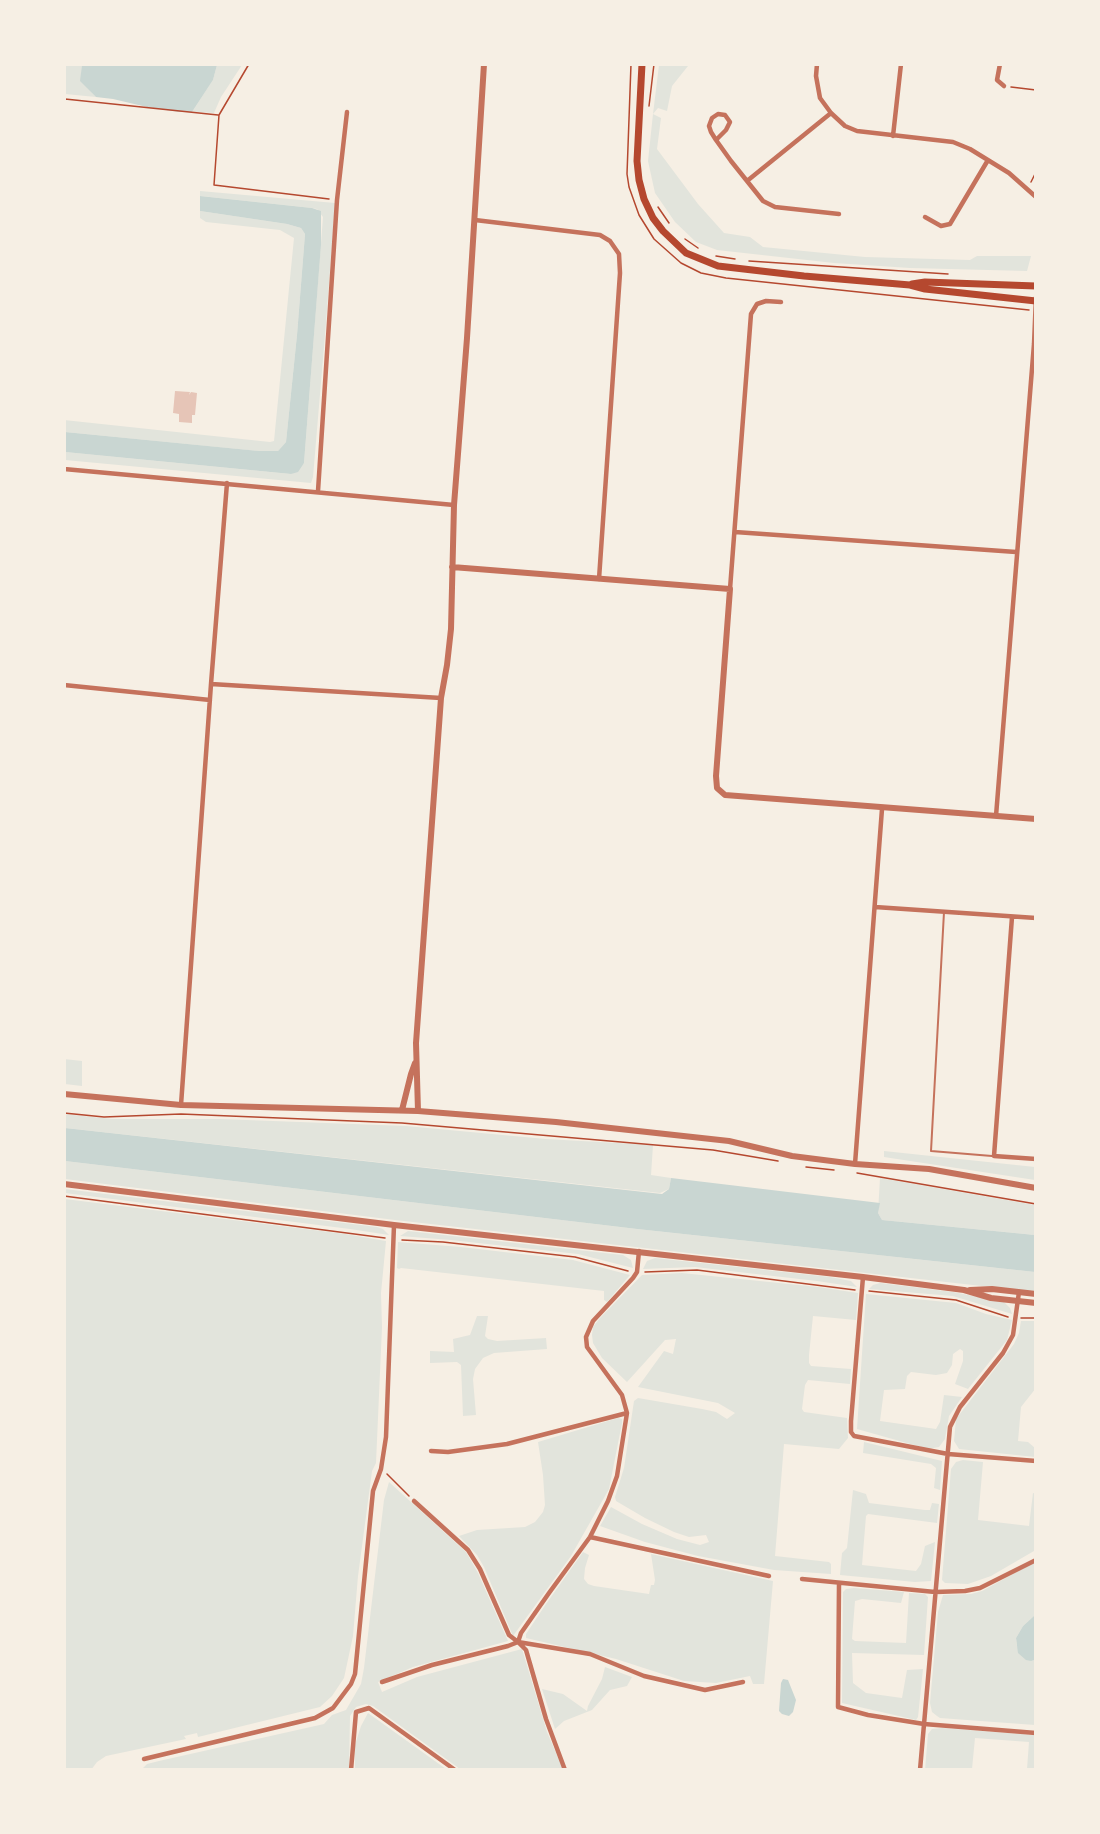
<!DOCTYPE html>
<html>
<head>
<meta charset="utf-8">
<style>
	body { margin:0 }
	#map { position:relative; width:1100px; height:1834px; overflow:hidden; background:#f6efe4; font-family:"Titillium Web",sans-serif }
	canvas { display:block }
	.frame { position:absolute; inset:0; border:66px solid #f6efe4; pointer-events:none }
</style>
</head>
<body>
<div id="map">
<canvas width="1100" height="1834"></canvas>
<div class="frame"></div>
</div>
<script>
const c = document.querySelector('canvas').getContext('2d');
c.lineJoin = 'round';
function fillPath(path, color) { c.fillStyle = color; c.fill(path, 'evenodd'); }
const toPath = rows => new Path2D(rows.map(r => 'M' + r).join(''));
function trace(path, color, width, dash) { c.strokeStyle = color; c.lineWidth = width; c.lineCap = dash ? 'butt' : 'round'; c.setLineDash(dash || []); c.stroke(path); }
fillPath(toPath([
	[64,65,82,65,81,81,96,97,65,94],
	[217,65,242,65,221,97,214,113,192,112,213,80],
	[659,65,688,66,672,86,667,111,658,108,653,114,661,118,657,149,698,204,724,233,750,237,763,247,865,257,970,260,977,256,1031,256,1027,271,910,268,834,263,717,250,696,242,675,222,655,193,648,161,653,114],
	[200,191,335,203,326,323,313,477,311,483,65,460,65,452,291,474,304,463,323,217,317,209,312,208,200,196],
	[200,211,287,224,301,228,305,234,297,335,286,442,278,451,258,451,65,432,64,420,270,442,274,441,294,238,280,230,206,222,200,218],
	[64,1059,82,1061,82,1086,65,1084],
	[64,1114,112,1119,220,1119,406,1126,546,1139,653,1145,651,1175,671,1178,669,1189,660,1193,65,1128],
	[884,1151,1035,1167,1035,1180,884,1157],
	[65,1161,637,1229,1035,1272,1035,1292,395,1220,65,1179],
	[880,1178,1035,1205,1035,1235,882,1220,878,1213],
	[65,1189,377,1227,383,1229,389,1235,350,1229,65,1193],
	[65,1199,345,1234,386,1241,381,1293,382,1327,376,1463,372,1471,358,1576,353,1636,344,1678,332,1696,320,1707,198,1737,197,1733,184,1736,186,1739,106,1756,97,1762,91,1770,64,1769],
	[408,1231,623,1255,631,1260,633,1268,578,1254,451,1240,400,1236],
	[398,1242,461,1247,573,1260,630,1275,607,1302,604,1300,604,1291,401,1268,399,1269,397,1268],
	[655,1258,830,1277,851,1281,857,1287,817,1281,695,1267,643,1269,647,1261],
	[682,1273,818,1287,858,1293,856,1320,813,1316,809,1355,809,1363,811,1366,851,1369,850,1384,808,1380,805,1385,802,1409,804,1412,847,1418,848,1438,839,1449,784,1444,775,1556,829,1562,831,1564,831,1574,774,1570,698,1556,645,1542,600,1526,611,1507,642,1524,677,1539,700,1545,709,1542,706,1535,689,1537,674,1532,645,1518,616,1501,615,1497,624,1468,634,1401,638,1398,702,1409,716,1412,727,1419,735,1413,718,1403,638,1387,664,1351,673,1354,676,1339,665,1340,627,1382,602,1358,593,1343,592,1335,593,1327,600,1318,642,1275],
	[880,1283,953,1292,1004,1302,1010,1308,1012,1314,953,1296,869,1289,873,1285],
	[866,1294,956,1303,986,1314,1012,1320,1007,1340,968,1389,955,1384,963,1361,963,1351,960,1349,953,1354,952,1365,947,1373,936,1375,911,1372,907,1376,905,1389,884,1390,880,1421,936,1429,940,1422,944,1395,962,1397,949,1416,945,1439,939,1447,928,1449,857,1429],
	[477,1316,488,1316,485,1336,488,1339,497,1341,546,1338,547,1349,494,1353,483,1358,475,1369,473,1379,476,1415,463,1416,461,1365,457,1362,430,1363,430,1351,454,1352,453,1339,470,1335],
	[1021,1321,1035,1321,1036,1388,1021,1407,1018,1441,1028,1442,1035,1448,1035,1457,959,1449,954,1441,956,1419,1014,1344,1019,1333],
	[618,1418,622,1419,622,1423,609,1489,571,1556,513,1636,484,1567,477,1555,459,1536,477,1530,525,1527,535,1522,543,1512,545,1505,543,1475,538,1442],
	[864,1442,942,1461,940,1490,934,1488,936,1468,931,1464,863,1453],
	[963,1460,983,1462,978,1520,1029,1526,1033,1493,1036,1494,1034,1551,991,1576,968,1584,945,1583,942,1580,951,1469,956,1462],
	[389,1482,466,1552,478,1573,508,1641,413,1667,378,1682,382,1692,417,1677,522,1649,547,1732,563,1769,460,1769,373,1706,366,1704,356,1707,350,1716,349,1769,141,1770,147,1764,159,1761,324,1724,332,1715,346,1710,361,1684,364,1668,384,1500],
	[853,1490,866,1494,869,1503,925,1510,930,1510,932,1503,939,1504,937,1523,868,1514,866,1516,862,1565,916,1571,921,1564,925,1546,935,1542,931,1581,915,1582,840,1575,842,1553,847,1548],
	[583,1552,589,1555,585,1568,584,1579,588,1584,594,1586,649,1594,651,1585,654,1585,655,1580,651,1554,773,1581,764,1684,753,1684,750,1676,716,1683,684,1681,616,1659,526,1638,526,1634,546,1604],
	[1035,1562,1035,1615,1023,1626,1016,1638,1017,1646,1031,1661,1035,1660,1035,1725,940,1718,937,1716,932,1712,930,1703,938,1612,943,1595,971,1594,982,1591],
	[854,1588,904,1592,901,1603,862,1599,855,1601,852,1639,855,1641,906,1643,909,1593,925,1594,928,1597,924,1655,852,1653,853,1683,866,1693,902,1698,907,1670,923,1669,918,1717,916,1720,842,1703,843,1592,846,1589],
	[605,1667,632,1677,627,1686,610,1690,592,1710,564,1721,555,1729,542,1689,563,1694,587,1711,588,1706,602,1679],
	[368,1713,446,1769,355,1769,355,1745,361,1726],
	[942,1728,1035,1735,1035,1769,1027,1769,1029,1742,975,1738,972,1769,925,1770,928,1734,932,1729]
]), '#e2e4dc');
fillPath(toPath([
	[82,65,217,65,213,80,192,112,179,112,147,107,113,99,96,97,80,81],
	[200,196,312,208,321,211,321,245,304,463,298,472,291,474,65,452,65,432,259,451,278,451,286,442,297,335,305,234,301,228,287,224,200,211],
	[65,1128,662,1194,669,1189,671,1178,880,1203,878,1213,882,1220,1035,1235,1035,1272,637,1229,65,1161],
	[1035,1615,1035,1660,1031,1661,1026,1660,1018,1653,1016,1638,1023,1626],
	[783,1679,788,1680,796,1700,793,1712,789,1716,782,1714,779,1711,781,1683]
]), '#c9d6d2');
fillPath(toPath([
	[175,391,190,392,189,395,191,392,197,393,195,415,192,415,192,423,179,422,179,414,173,413]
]), '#e6c5b7');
trace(toPath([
	[249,64,219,115,214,185,329,199],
	[631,64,627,174,629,187,639,215,654,239,681,263,701,273,726,278,1029,310],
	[1011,87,1036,90],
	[64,105,65,99,218,115],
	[649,106,654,64],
	[1031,182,1035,174,1036,162],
	[658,207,669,223],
	[685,239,698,248],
	[716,256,735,259],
	[749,261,948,274],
	[64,1113,104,1117,181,1114,402,1123,713,1150,778,1161],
	[806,1167,834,1170],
	[857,1173,1036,1204],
	[64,1196,385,1238],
	[402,1240,443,1242,575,1257,628,1271],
	[645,1272,697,1270,855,1290],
	[869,1291,956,1300,1008,1317],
	[1021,1318,1036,1318],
	[387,1474,409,1496]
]), '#b5482f', 1.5);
trace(toPath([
	[944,912,931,1151,992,1156]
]), '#c5725c', 2);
trace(toPath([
	[817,64,816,76,820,98,831,113,845,126,857,131,953,142,970,149,1009,173,1036,197],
	[1000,64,997,80,1004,86],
	[893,136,901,64],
	[716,140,726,130,730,122,725,115,718,114,712,118,709,126,711,132,716,140,731,161,763,201,775,207,839,214],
	[747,181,831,113],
	[925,217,941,226,950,224,988,160],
	[475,220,600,235,610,241,619,254,620,273,599,579],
	[64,469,454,505],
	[318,491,337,200,347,112],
	[735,532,1016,552],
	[730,589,751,314,757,304,766,301,781,302],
	[211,684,441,698],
	[64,685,210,700],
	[996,816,1034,344,1036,297],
	[875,907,1036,918],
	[1012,917,994,1156,1036,1159],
	[181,1105,211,684,227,483],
	[855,1164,882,809],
	[863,1277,851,1421,851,1432,854,1436,948,1454,1036,1461],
	[431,1451,448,1452,507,1444,627,1413],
	[414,1501,468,1550,480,1569,509,1635,518,1642],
	[590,1537,769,1576],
	[802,1579,935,1592,965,1591,980,1588,1036,1560],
	[839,1583,838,1707,868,1715,924,1724,1036,1733],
	[382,1682,432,1665,508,1646,518,1642,590,1654,644,1676,705,1690,743,1682],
	[144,1759,315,1718,333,1708,351,1684,355,1674,373,1491,381,1469,386,1437,394,1225],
	[351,1770,356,1712,369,1708,455,1770],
	[565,1770,546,1719,526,1650,518,1642,521,1633,549,1593,590,1537,608,1501,617,1476,627,1413,622,1395,587,1347,586,1337,593,1321,633,1278,637,1272,639,1251],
	[920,1770,950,1427,960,1407,1003,1353,1013,1335,1019,1292]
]), '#c5725c', 4.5);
trace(toPath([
	[452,567,730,589,716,776,717,788,725,795,1036,819],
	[64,1094,181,1105,418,1111,556,1122,729,1141,792,1156,855,1164,929,1169,1036,1188],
	[402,1110,411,1074,415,1063],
	[418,1111,416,1043,441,698,447,665,451,629,454,505,467,338,484,64],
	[64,1184,394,1225,863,1277,964,1290,991,1298,1036,1303],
	[970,1290,992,1289,1036,1294]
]), '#c5725c', 6);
trace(toPath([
	[642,64,637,161,639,180,644,199,653,218,663,231,686,253,718,266,804,276,910,285,925,289,1036,301],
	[912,284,925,282,1036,286]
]), '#b5482f', 7);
</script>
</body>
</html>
